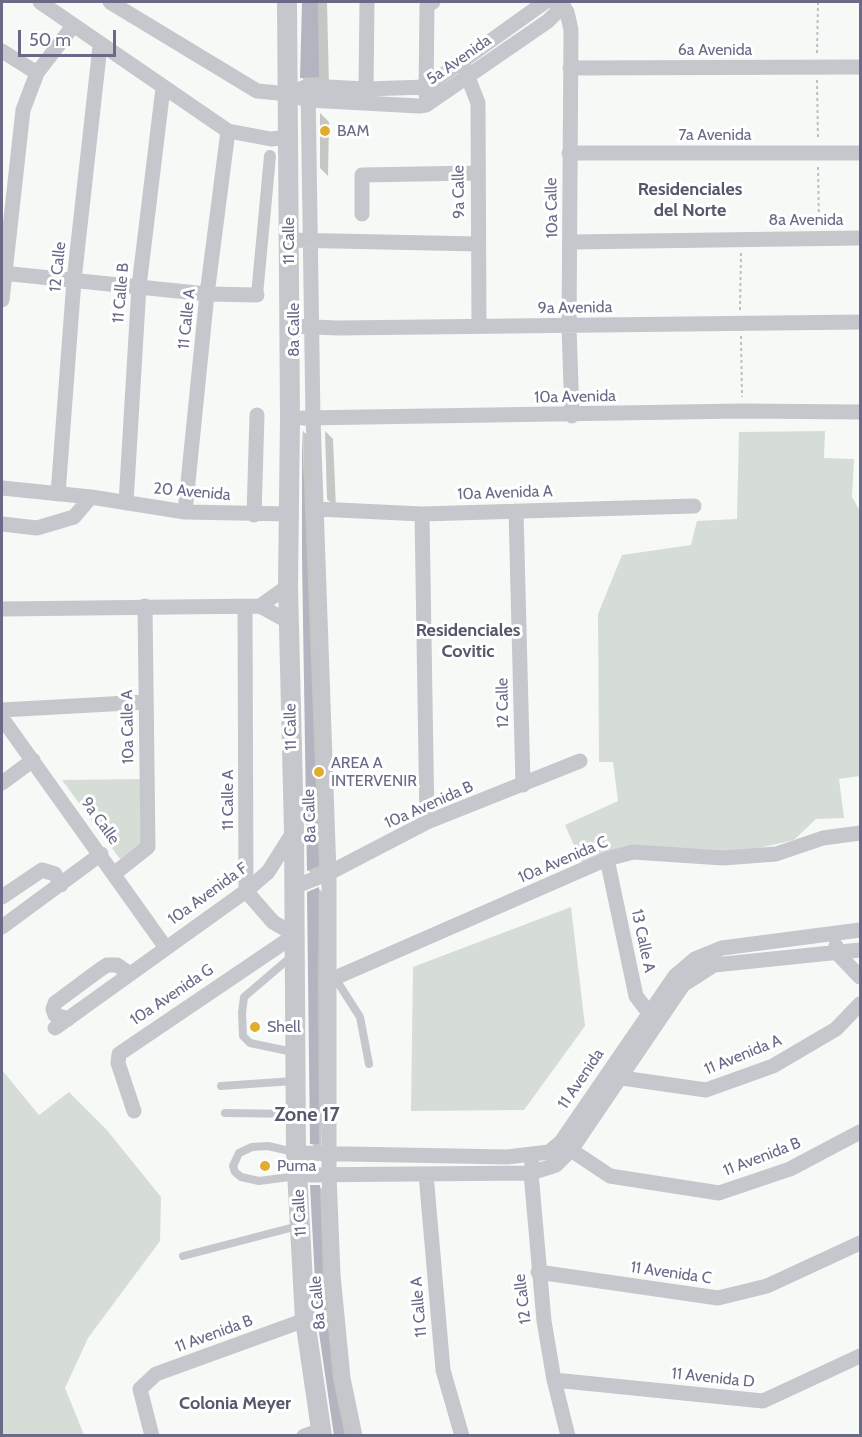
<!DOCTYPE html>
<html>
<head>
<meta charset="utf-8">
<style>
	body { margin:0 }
	#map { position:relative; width:862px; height:1437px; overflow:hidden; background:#f7f9f6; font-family:Cabin,sans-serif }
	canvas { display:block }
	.frame { position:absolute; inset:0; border:3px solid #686a87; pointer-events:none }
	.scale { position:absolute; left:18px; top:30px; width:98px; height:27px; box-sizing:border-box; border:3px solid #686a87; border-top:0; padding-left:8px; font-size:18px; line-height:21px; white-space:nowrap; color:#686a87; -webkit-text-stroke:4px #fff; paint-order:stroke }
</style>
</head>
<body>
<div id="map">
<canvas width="862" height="1437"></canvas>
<div class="frame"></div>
<div class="scale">50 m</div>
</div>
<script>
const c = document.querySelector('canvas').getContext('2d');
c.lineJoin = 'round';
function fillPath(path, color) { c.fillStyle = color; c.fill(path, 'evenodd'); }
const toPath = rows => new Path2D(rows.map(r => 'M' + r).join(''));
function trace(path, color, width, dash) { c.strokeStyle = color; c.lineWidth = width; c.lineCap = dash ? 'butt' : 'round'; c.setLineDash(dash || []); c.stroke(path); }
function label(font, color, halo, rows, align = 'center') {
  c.font = font + ' Cabin,sans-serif'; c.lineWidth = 6; c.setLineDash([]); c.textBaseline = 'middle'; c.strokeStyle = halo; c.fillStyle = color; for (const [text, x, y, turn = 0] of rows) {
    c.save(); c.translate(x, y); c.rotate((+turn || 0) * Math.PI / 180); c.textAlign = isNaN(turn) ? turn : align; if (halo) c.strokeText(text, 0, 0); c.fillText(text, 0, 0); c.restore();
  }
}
fillPath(toPath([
	[825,431,824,458,854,459,852,497,860,511,860,776,839,779,844,818,816,819,794,840,724,856,615,853,584,868,565,825,618,801,613,762,599,762,598,614,622,555,691,545,697,521,737,519,739,432],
	[143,779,144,842,120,859,62,780],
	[571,907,585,1026,524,1110,411,1111,413,967],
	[2,1070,39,1115,69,1092,106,1129,161,1197,160,1241,88,1338,65,1388,84,1435,2,1435]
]), '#d5ddd6');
fillPath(toPath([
	[304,2,327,2,329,86,312,88,302,78],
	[320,113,329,122,328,176,320,168],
	[303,431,311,439,328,876,318,880,309,871],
	[325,431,333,439,336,508,327,499],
	[319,889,329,899,321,1153,311,1143],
	[319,1186,329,1196,352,1436,335,1436,318,1319]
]), '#0003');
fillPath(toPath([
	[302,2,318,2,319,77,300,78],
	[302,428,319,866,307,871,302,557],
	[319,887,318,981,319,1144,310,1144,307,892],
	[310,1185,320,1185,323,1276,333,1379,345,1436,334,1436,317,1319]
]), '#b3b4bf');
trace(toPath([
	[817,53,818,2],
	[817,80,818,140],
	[818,167,819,224],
	[740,310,741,252],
	[741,336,742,397]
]), '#bebec3', 2, [3, 3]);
trace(toPath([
	[292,956,244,997,242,1013,243,1036,250,1043,293,1052],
	[335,978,360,1017,369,1064],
	[221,1086,294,1081],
	[225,1113,296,1114],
	[294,1152,268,1146,252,1147,239,1153,233,1166,235,1172,241,1177,259,1181,297,1176],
	[183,1256,298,1226]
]), '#c6c7cd', 8);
trace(toPath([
	[257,295,270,156]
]), '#c6c7cd', 12);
trace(toPath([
	[40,2,228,131,271,139,290,137],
	[110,2,257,91,289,94,308,100,419,106,426,105,548,21,557,12,559,2],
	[561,2,567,12,571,30,569,327,572,416],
	[2,51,37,73],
	[464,67,478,103,479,326],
	[570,68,860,67],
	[308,86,313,418,329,873,329,1175,333,1275,343,1378,355,1436],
	[300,89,308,86,366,89,426,87,545,2],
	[366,89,367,2],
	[426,95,427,5,433,2],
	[569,153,860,153],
	[362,214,362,175,476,173],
	[288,240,478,244],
	[571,242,860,238],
	[2,273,207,294,257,295],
	[2,300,23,110,37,73,73,26],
	[290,326,338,328,860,322],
	[303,418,742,411,860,412],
	[2,488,91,497,185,512,290,514],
	[58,494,74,280,100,46],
	[126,503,139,286,163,88],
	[317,509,422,514,694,506],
	[516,511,523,785],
	[185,512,207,294,228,131],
	[422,514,427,822],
	[254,515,257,415],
	[2,524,37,528,74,517,91,497],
	[260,606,288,586],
	[2,609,260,606,289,622],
	[2,710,146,702],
	[2,718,166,948],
	[2,783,33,760],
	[607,859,636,996,654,1020],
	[115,873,148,847,145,606],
	[294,887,329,873,427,822,580,761],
	[2,897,42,870,55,874,61,885],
	[2,927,101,854],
	[836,946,837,953,860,977],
	[328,981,607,859,633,852,723,858,776,854,823,838,860,833],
	[68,1019,55,1015,53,1009,55,1003,98,971,107,965,117,965,130,974],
	[55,1028,246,891,268,872,294,831],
	[622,1078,706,1090,773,1066,836,1029,860,1004],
	[134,1111,118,1063,119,1054,295,935,273,922,246,891,245,607],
	[571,1150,610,1176,719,1193,790,1169,860,1132],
	[296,1153,507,1157,549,1152,561,1142,675,976,695,959,722,948,860,930],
	[532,1163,531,1173,544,1321,554,1380,568,1436],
	[426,1174,443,1370,462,1436],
	[298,1175,531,1173,556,1165,571,1150,683,985,714,965,860,950],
	[538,1272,718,1298,767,1286,860,1243],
	[554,1380,763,1401,860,1356],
	[152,1436,140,1389,156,1374,305,1320],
	[304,1436,321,1430]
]), '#c6c7cd', 15);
trace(toPath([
	[287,2,290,418,288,586,294,831,296,1153,305,1320,322,1436]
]), '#c6c7cd', 20);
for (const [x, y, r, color] of [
	[325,131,6,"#e0ae2f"],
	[319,772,6,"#e0ae2f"],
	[255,1027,6,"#e0ae2f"],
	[265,1166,6,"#e0ae2f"]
]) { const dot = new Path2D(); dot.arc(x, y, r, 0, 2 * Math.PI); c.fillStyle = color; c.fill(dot); trace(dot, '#fff', 2); }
label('16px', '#686a87', '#fff', [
	["6a Avenida",715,50],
	["5a Avenida",459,60,-35],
	["7a Avenida",715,135],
	["9a Calle",459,192,-91],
	["10a Calle",552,208,-91],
	["8a Avenida",806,220],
	["11 Calle",289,241,-90],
	["12 Calle",58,267,-84],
	["11 Calle B",121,293,-85],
	["9a Avenida",575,308,-1],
	["11 Calle A",187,319,-84],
	["8a Calle",294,330,-90],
	["10a Avenida",575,397,-1],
	["20 Avenida",192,492,5],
	["10a Avenida A",505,493,-2],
	["12 Calle",503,703,-91],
	["10a Calle A",128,727,-91],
	["11 Calle",291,727,-91],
	["11 Calle A",228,800,-90],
	["10a Avenida B",429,805,-24],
	["8a Calle",310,816,-92],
	["9a Calle",100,821,54],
	["10a Avenida C",563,860,-23],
	["10a Avenida F",208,894,-36],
	["13 Calle A",643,941,78],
	["10a Avenida G",172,995,-34],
	["11 Avenida A",743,1055,-22],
	["11 Avenida",581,1079,-56],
	["11 Avenida B",762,1157,-21],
	["11 Calle",300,1213,-93],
	["11 Avenida C",671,1273,8],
	["12 Calle",523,1299,-97],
	["8a Calle",318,1303,-95],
	["11 Calle A",419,1307,-95],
	["11 Avenida B",214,1334,-20],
	["11 Avenida D",713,1378,6]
]);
label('16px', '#686a87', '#fff', [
	["BAM",337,131],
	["AREA A",331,763],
	["INTERVENIR",331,781],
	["Shell",267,1027],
	["Puma",277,1166]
], 'left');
label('bold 18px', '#56586c', '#fff', [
	["Residenciales",690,190],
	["del Norte",690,211],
	["Residenciales",468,631],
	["Covitic",468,652],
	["Colonia Meyer",235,1404]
]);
label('bold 20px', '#56586c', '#fff', [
	["Zone 17",307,1115]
]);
</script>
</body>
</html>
